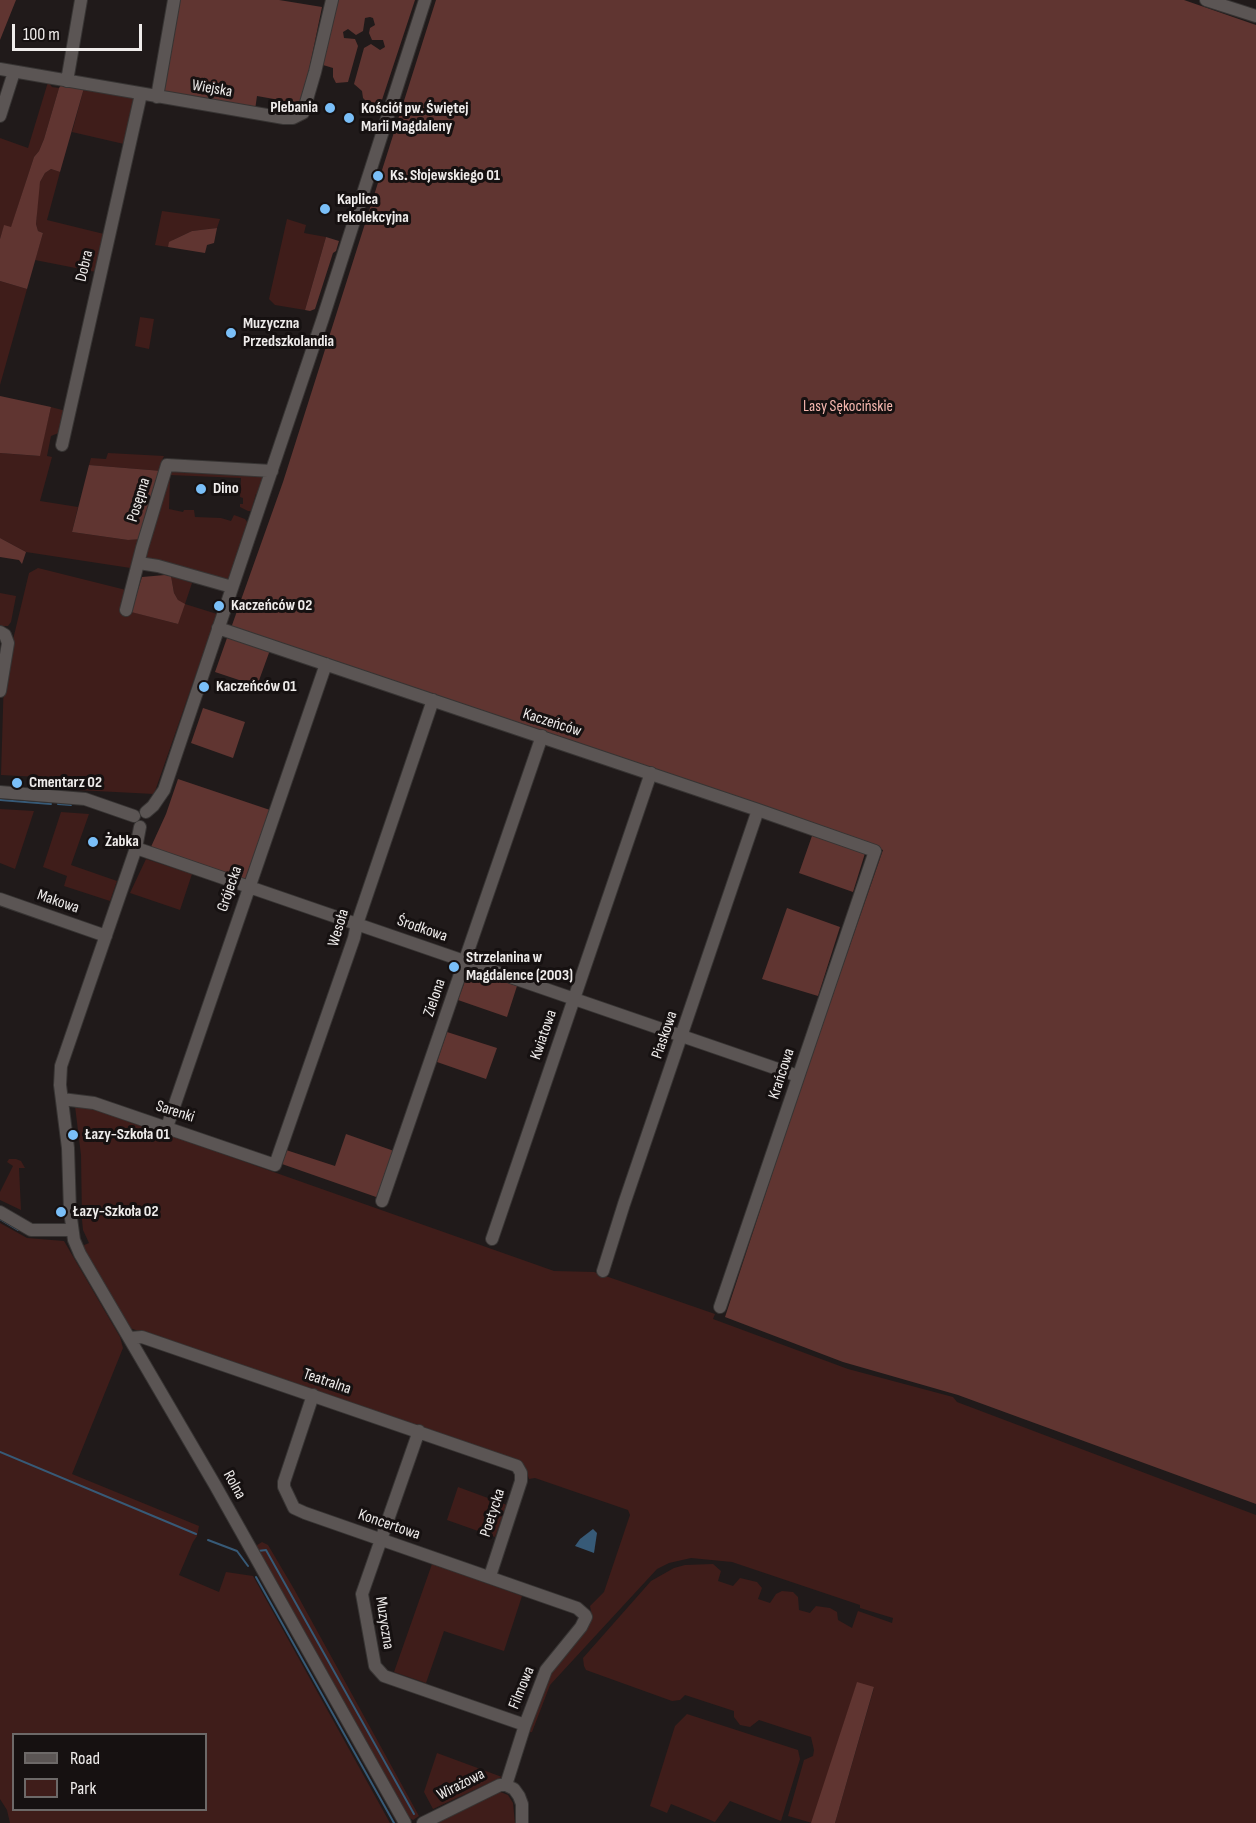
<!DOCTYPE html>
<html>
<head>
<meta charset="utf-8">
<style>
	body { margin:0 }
	#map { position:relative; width:1256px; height:1823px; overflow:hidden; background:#201a1a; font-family:"Sofia Sans Condensed",sans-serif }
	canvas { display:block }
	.legend { position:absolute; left:12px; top:1733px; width:195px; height:78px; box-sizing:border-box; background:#161111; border:2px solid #6d6968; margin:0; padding:8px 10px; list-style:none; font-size:18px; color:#efeceb }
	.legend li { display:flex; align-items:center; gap:12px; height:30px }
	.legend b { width:30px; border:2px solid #6d6968 }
	.scale { position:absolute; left:12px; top:24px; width:130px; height:27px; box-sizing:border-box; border:3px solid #efeceb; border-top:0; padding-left:8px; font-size:18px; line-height:21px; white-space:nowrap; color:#efeceb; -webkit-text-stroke:4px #161111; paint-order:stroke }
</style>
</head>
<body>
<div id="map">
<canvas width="1256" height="1823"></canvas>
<ul class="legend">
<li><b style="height:8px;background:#5b5554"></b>Road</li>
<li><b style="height:16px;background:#3f1d1a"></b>Park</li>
</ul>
<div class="scale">100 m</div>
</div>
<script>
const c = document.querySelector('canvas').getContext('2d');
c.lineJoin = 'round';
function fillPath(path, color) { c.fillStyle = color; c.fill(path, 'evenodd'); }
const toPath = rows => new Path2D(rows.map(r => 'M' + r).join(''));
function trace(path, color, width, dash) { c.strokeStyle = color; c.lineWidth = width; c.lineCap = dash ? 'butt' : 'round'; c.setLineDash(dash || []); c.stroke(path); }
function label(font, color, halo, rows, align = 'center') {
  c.font = font + ' "Sofia Sans Condensed",sans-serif'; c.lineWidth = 6; c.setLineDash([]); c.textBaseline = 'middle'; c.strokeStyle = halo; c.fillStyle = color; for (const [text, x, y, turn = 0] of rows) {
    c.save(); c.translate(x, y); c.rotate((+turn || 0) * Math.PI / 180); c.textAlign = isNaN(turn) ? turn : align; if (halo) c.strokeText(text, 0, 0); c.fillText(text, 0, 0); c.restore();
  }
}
fillPath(toPath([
	[48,82,52,87,59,88,44,139,39,151,34,157,11,228,4,226,0,239,0,138,28,148],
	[84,88,133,97,134,99,124,144,72,132],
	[51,169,60,172,47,220,104,234,96,272,35,260,43,233,38,231,36,224,38,191,40,182,45,173],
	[162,211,220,219,217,228,192,231,173,240,168,247,155,245],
	[287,219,306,225,304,233,326,237,305,310,275,305,269,299],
	[0,281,27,289,0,385],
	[140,317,154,319,149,349,135,346],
	[51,407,66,411,61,432,51,436,47,456,52,457,40,501,78,507,72,532,128,540,143,539,137,569,26,552,0,538,0,453,39,456],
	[108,453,164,456,161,462,164,465,162,471,89,465,91,458,106,459],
	[170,469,266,474,260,495,256,494,251,511,248,511,240,507,240,504,243,504,243,498,240,497,241,478,170,475,169,509,183,512,184,510,194,510,195,517,221,518,231,521,234,515,245,519,248,523,232,578,224,580,152,561,145,557],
	[38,568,126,590,120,609,178,624,178,600,174,593,171,576,192,583,185,604,217,614,154,794,77,790,77,779,1,775,4,677,29,573],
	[0,593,16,596,11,622,8,626,0,626],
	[0,809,34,811,15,869,0,863],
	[61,812,89,814,71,865,117,881,110,901,64,886,67,876,43,867],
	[146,859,192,874,180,910,130,893],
	[81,1104,554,1271,594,1272,715,1314,713,1319,848,1369,953,1397,957,1402,1256,1515,1256,1823,835,1823,874,1688,857,1683,812,1823,788,1816,804,1760,813,1756,814,1750,811,1737,759,1720,750,1727,740,1725,734,1717,734,1711,685,1695,680,1700,672,1701,586,1670,584,1666,583,1658,651,1581,674,1568,685,1565,713,1564,721,1571,718,1581,733,1586,740,1578,757,1582,762,1588,758,1599,770,1603,776,1594,782,1591,793,1592,798,1597,799,1610,810,1613,816,1606,830,1608,837,1612,838,1620,852,1628,858,1611,892,1623,893,1618,860,1608,860,1605,732,1562,691,1558,669,1563,657,1569,550,1685,532,1732,526,1733,555,1662,584,1629,592,1616,590,1606,604,1592,630,1515,628,1510,535,1478,529,1479,524,1465,127,1327,82,1246,89,1243,83,1230,82,1220,81,1155,75,1106],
	[9,1159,16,1159,21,1161,25,1168,19,1168,21,1210,0,1200,0,1192,13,1166,7,1162],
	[0,1223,27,1238,64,1241,120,1337,123,1348,72,1474,199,1526,197,1536,193,1542,179,1575,219,1592,226,1572,253,1576,390,1823,10,1823,7,1810,0,1799],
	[14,1734,206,1734,206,1810,14,1810],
	[458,1487,507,1505,495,1537,447,1520],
	[262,1542,268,1545,294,1589,419,1816,413,1820,407,1816,254,1547],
	[432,1564,522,1596,504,1651,444,1631,426,1683,394,1672],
	[687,1714,798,1750,800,1759,781,1821,730,1801,715,1822,671,1804,667,1813,650,1806,675,1726],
	[437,1753,502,1777,433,1809,424,1792],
	[498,1791,508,1795,513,1803,515,1823,438,1823,487,1794]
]), '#3f1d1a');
fillPath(toPath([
	[0,0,16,0,0,40],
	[179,0,279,0,322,7,302,104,257,96,255,110,163,94],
	[338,0,415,0,377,115,371,113,369,104,363,98,362,91,354,84,364,48,371,44,380,50,385,47,383,40,372,40,369,33,370,28,375,25,373,18,370,17,365,18,363,31,356,35,348,29,343,32,344,38,355,39,358,46,348,82,336,83,333,77,333,68,323,65],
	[436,0,1184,0,1256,25,1256,1504,958,1395,843,1362,725,1317,802,1083,883,850,231,628,283,482],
	[62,84,84,88,60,172,51,169,45,173,40,182,36,224,38,231,43,233,27,289,0,281,0,239,4,225,11,227,34,157,39,151,44,139,59,88],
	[217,228,214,243,207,245,205,253,168,247,169,242,173,240,192,231],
	[326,237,339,241,336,251,333,253,315,309,310,311,305,310],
	[0,396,51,407,40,456,0,453],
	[89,465,162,471,143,539,128,540,72,532],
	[0,538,26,552,22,564,19,560,0,557],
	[165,575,171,576,174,593,178,600,185,604,178,624,131,612,142,577],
	[231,636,270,650,257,686,215,672,227,638],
	[203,708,245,722,233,758,191,743],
	[178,779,270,810,245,881,150,849,166,814],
	[813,833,866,850,853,892,799,873],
	[787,908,840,927,818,996,762,979],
	[469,970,517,986,507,1017,458,1000],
	[447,1032,497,1048,486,1079,437,1062],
	[346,1134,394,1151,379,1198,282,1164,286,1150,335,1166],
	[857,1682,874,1687,835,1823,811,1823]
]), '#603531');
fillPath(toPath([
	[593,1529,597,1533,594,1553,575,1546,580,1539]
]), '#375a77');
trace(toPath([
	[0,800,51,804],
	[58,804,71,805],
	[0,1219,18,1230],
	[0,1452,196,1534],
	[208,1540,237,1551,248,1566],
	[258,1551,266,1550,414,1814],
	[256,1577,394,1823]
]), '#375a77', 2);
const minor = toPath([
	[1206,0,1256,16],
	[0,69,284,118,293,118,303,113,315,72,332,0],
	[67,81,81,0],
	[157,97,174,0],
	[0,116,14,72],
	[62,445,141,94],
	[139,563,158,566,232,587],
	[126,610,142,548,167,465,272,471],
	[218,628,758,810,875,851,720,1307],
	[0,632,5,635,8,643,0,691],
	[0,792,85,799,134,816],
	[146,812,153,806,164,790,323,318,425,0],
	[140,827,136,848,61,1066,60,1085,68,1148,70,1211,74,1240,80,1254,215,1485,405,1823],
	[136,848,798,1076],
	[0,899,106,936],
	[62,1099,94,1103,275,1165,354,938,357,924,433,700],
	[167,1127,326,664],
	[382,1201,542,736],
	[0,1212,31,1230,72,1230],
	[492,1239,651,773],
	[603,1271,624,1204,758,810],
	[130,1338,142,1337,517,1466,521,1473,521,1481,490,1576],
	[313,1395,284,1482,284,1487,294,1508,305,1513,577,1608,585,1615,586,1617,581,1627,546,1670,525,1725,506,1785],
	[419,1431,362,1594,375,1666,384,1676,525,1725],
	[423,1823,500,1785,506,1785,514,1789,519,1796,522,1804,522,1823]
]);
trace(minor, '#373433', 14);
trace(minor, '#5b5554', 12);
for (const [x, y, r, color] of [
	[330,108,6,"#7abff8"],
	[349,118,6,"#7abff8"],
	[378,176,6,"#7abff8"],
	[325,209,6,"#7abff8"],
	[231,333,6,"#7abff8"],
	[201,489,6,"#7abff8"],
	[219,606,6,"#7abff8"],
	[204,687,6,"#7abff8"],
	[17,783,6,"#7abff8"],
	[93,842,6,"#7abff8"],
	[454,967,6,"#7abff8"],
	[73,1135,6,"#7abff8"],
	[61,1212,6,"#7abff8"]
]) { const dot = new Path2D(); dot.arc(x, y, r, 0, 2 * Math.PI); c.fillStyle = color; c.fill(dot); trace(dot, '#161111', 2); }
label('16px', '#efeceb', '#161111', [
	["Wiejska",212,89,10],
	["Dobra",85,266,-77],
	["Posępna",139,500,-73],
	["Kaczeńców",552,723,18],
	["Grójecka",230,889,-71],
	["Makowa",58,902,19],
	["Wesoła",339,928,-73],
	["Środkowa",422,929,19],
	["Zielona",435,998,-71],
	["Kwiatowa",544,1035,-71],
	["Piaskowa",665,1035,-71],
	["Krańcowa",782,1074,-72],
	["Sarenki",175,1112,18],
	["Teatralna",327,1382,19],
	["Rolna",234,1485,61],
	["Poetycka",493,1513,-72],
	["Koncertowa",389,1525,19],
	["Muzyczna",384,1623,81],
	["Filmowa",522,1688,-68],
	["Wirażowa",461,1785,-27]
]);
label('bold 16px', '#efeceb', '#161111', [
	["Plebania",318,108,"right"],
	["Kościół pw. Świętej",361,109],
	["Marii Magdaleny",361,127],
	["Ks. Słojewskiego 01",390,176],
	["Kaplica",337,200],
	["rekolekcyjna",337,218],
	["Muzyczna",243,324],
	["Przedszkolandia",243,342],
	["Dino",213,489],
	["Kaczeńców 02",231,606],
	["Kaczeńców 01",216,687],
	["Cmentarz 02",29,783],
	["Żabka",105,842],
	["Strzelanina w",466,958],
	["Magdalence (2003)",466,976],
	["Łazy-Szkoła 01",85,1135],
	["Łazy-Szkoła 02",73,1212]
], 'left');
label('16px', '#f6b8b0', '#161111', [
	["Lasy Sękocińskie",848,407]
]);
</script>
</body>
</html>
